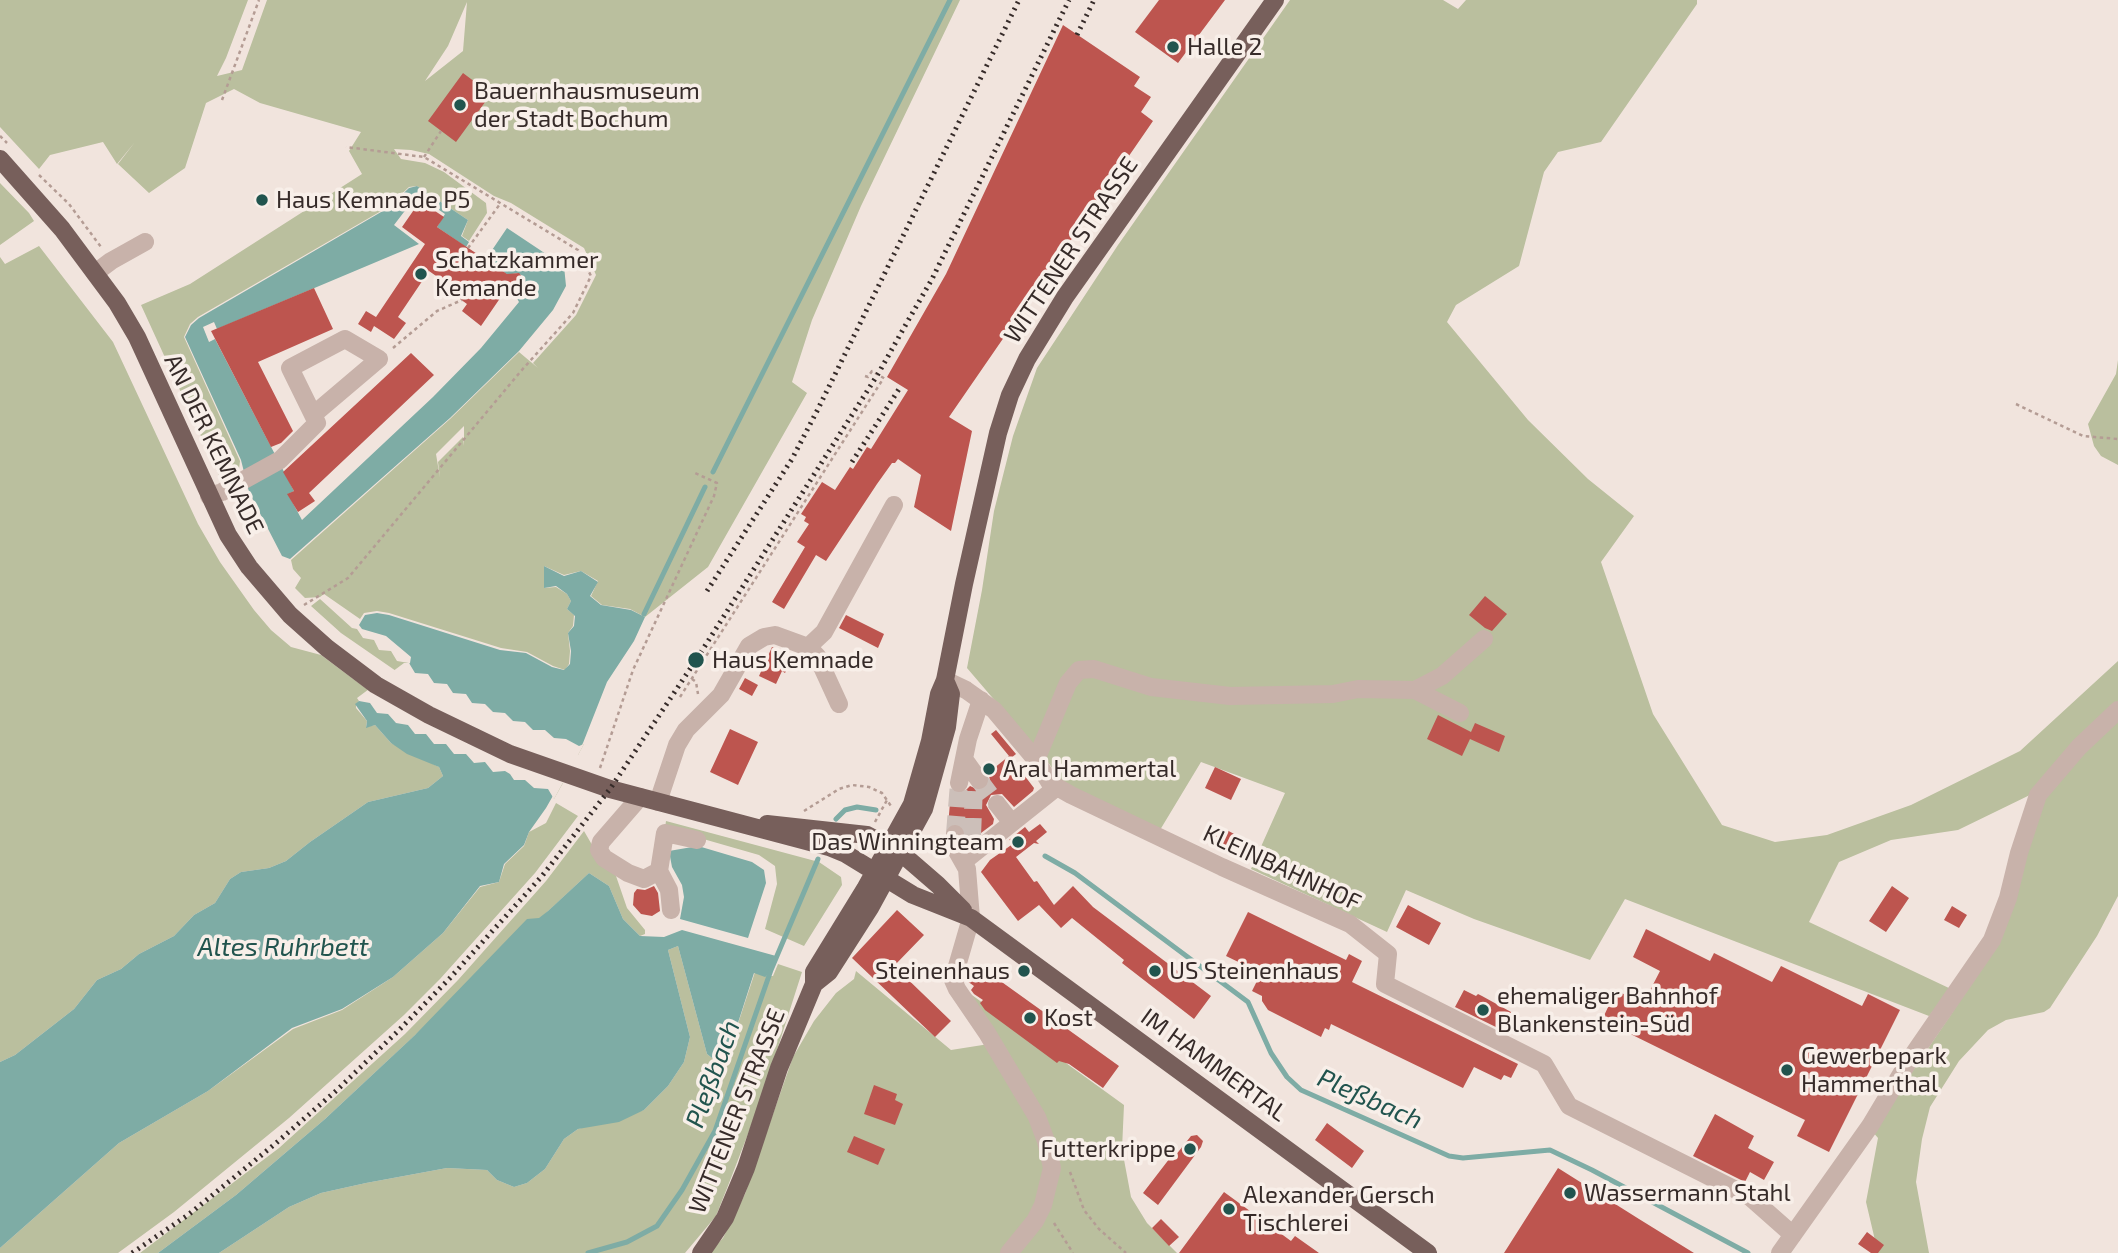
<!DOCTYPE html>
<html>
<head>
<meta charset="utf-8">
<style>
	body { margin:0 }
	canvas { display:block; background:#f1e4dd }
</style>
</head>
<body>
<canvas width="2118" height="1253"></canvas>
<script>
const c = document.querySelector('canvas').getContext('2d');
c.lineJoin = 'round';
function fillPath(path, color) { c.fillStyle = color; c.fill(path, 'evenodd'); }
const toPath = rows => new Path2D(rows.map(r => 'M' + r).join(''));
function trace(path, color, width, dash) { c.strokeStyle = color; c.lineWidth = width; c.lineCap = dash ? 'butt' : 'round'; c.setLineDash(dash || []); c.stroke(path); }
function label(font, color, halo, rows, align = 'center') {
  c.font = font + ' "Exo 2",sans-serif'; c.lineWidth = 7; c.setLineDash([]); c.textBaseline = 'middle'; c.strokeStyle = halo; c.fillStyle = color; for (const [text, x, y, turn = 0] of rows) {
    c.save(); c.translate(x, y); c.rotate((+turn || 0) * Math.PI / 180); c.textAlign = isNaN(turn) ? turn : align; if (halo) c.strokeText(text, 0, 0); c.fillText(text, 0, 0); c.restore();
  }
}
fillPath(toPath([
	[0,0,248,0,226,58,217,76,242,70,267,0,960,0,861,206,812,320,792,382,807,393,708,567,645,617,630,609,602,605,591,596,598,581,581,571,564,575,544,566,544,588,556,587,567,594,571,601,567,609,574,615,573,626,568,633,570,651,569,664,565,670,553,666,527,652,501,648,389,613,377,611,364,613,360,619,324,594,320,597,305,598,295,588,301,578,293,569,291,560,450,419,519,352,538,368,533,363,576,315,596,275,584,248,511,203,494,196,429,154,411,150,394,149,401,159,425,163,444,172,486,203,487,213,469,241,462,236,468,220,417,186,409,187,388,207,198,317,190,324,184,337,240,461,239,469,221,480,141,305,190,284,362,174,349,151,361,132,260,103,234,89,206,103,185,168,149,193,118,164,135,142,117,164,103,142,50,155,39,169,0,127],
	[467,2,463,51,425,81,448,46],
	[464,426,464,446,463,437,438,462,440,478,436,454],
	[1290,0,1443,0,1458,9,1466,0,1697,0,1697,4,1601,142,1558,152,1544,172,1519,266,1456,305,1447,322,1528,420,1588,479,1634,516,1601,562,1653,714,1722,825,1775,842,1827,835,1911,805,2020,751,2118,661,2118,705,2034,793,1958,830,1891,840,1839,862,1809,922,1951,989,1929,1016,1625,899,1590,960,1474,919,1406,890,1387,932,1251,869,1285,793,1201,762,1160,830,1060,782,1050,765,967,668,982,590,994,511,1013,436,1037,368,1118,245],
	[0,183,29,213,34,221,0,245],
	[39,246,113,342,198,524,220,562,254,610,271,630,291,647,321,655,376,696,563,783,554,799,552,793,364,700,359,701,356,704,356,708,367,721,366,727,375,725,391,743,439,767,443,776,428,788,368,802,310,842,286,861,269,868,241,872,230,879,215,903,194,915,174,936,139,954,121,969,97,980,74,1009,15,1055,0,1062,0,257,5,264],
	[2118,360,2118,465,2101,456,2094,446,2088,424,2116,374],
	[320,599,352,628,357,629,363,638,374,640,379,650,391,651,397,661,409,663,412,668,579,746,584,744,578,755,396,671,341,633,311,606],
	[2118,719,2118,896,2097,936,2050,1008,2044,1012,2006,1020,1988,1030,1959,1061,1930,1107,1922,1139,1916,1182,1929,1253,1878,1253,1866,1202,1878,1138,1872,1131,1952,1013,1982,965,2046,793],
	[556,803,578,816,535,873,440,979,404,1015,289,1118,174,1212,118,1253,0,1253,0,1248,119,1143,208,1091,293,1029,342,1010,393,977,443,933,480,887,499,882,505,864,524,846,529,832,546,823],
	[666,821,819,862,841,877,842,885,804,946,765,929,777,884,775,866,759,855,665,828],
	[584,831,595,850,616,876,627,908,645,930,645,934,640,936,623,919,609,886,589,873,325,1119,236,1195,158,1253,140,1253,279,1148,405,1034,458,980,546,881],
	[678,946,707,1054,712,1058,719,1060,727,1057,755,972,765,976,773,976,778,964,802,972,761,1100,731,1178,716,1216,685,1253,219,1253,289,1207,321,1193,366,1183,447,1168,487,1170,497,1180,514,1187,527,1183,545,1169,564,1139,578,1129,644,1110,668,1086,684,1062,690,1037,668,950],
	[856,971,951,1050,989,1044,965,990,1124,1105,1122,1149,1131,1197,1147,1223,1177,1253,709,1253,723,1238,745,1194,793,1057,814,1021,836,993,854,979]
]), '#babf9e');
fillPath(toPath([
	[417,186,468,220,461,236,469,242,466,247,437,227,445,214,417,195,394,225,419,244,217,329,214,322,203,327,209,342,215,339,294,491,288,494,302,520,433,397,481,348,519,302,514,293,521,290,524,286,523,276,517,273,508,275,486,259,507,228,564,266,566,286,553,310,519,351,450,418,290,559,282,556,249,492,241,460,185,337,191,325,199,318,388,208,409,188],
	[544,566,564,576,581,571,598,582,590,596,601,605,631,610,645,617,634,641,607,682,583,743,546,808,529,832,524,845,504,864,499,882,480,886,443,933,393,977,342,1009,292,1028,208,1091,119,1143,0,1248,0,1062,15,1055,74,1009,97,980,121,969,139,954,174,936,194,915,215,903,230,879,241,872,269,868,286,861,310,842,368,802,428,788,443,776,439,767,407,754,391,743,375,725,366,728,367,721,355,704,410,663,411,657,386,636,362,629,359,625,365,615,377,613,389,615,500,650,526,653,552,667,564,670,570,664,571,651,568,633,574,626,575,616,567,609,571,601,567,594,556,586,544,588],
	[698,846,752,862,764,870,766,883,748,938,680,919,684,897,682,885,672,867,669,851],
	[589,873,609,886,623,919,640,936,664,937,682,930,776,956,769,974,765,977,754,973,727,1057,719,1060,712,1058,707,1054,678,946,668,950,690,1037,684,1062,668,1086,644,1110,619,1122,578,1129,564,1139,545,1169,527,1183,514,1187,497,1180,487,1170,447,1168,366,1183,321,1193,289,1207,219,1253,158,1253,236,1195,325,1119,415,1035,527,919,539,918,548,911]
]), '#7eaca5');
fillPath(toPath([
	[404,663,409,663,415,673,428,674,434,683,447,684,453,693,466,694,472,703,485,704,493,712,505,713,513,721,525,722,533,730,545,730,554,738,566,739,579,746,584,744,554,799,548,789,534,788,525,780,514,780,510,774,505,771,493,772,485,762,474,763,466,754,454,754,446,744,434,744,426,734,415,734,408,725,396,723,388,714,377,713,370,703,359,701,357,698]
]), '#f1e4dd');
trace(toPath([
	[713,472,950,0],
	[644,614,705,487],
	[836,819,845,810,857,807,876,810],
	[1045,856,1075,873,1248,1002,1271,1053,1287,1077,1301,1090,1449,1156,1463,1158,1550,1150,1592,1170,1748,1253],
	[588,1253,627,1242,657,1226,682,1190,715,1131,771,970,818,859]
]), '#7eaca5', 5);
fillPath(toPath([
	[1159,0,1225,0,1178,63,1135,32],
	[1063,25,1140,77,1134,86,1151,97,1141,112,1153,121,949,417,972,431,951,531,914,507,921,475,898,459,895,463,892,463,877,484,826,561,816,555,784,609,772,602,805,547,797,542,809,524,804,521,806,517,801,514,822,482,835,490,850,467,853,469,867,447,871,449,908,390,887,377,946,274],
	[463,73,491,94,456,142,428,121],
	[420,201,444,217,437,227,507,274,519,273,524,279,524,286,518,292,505,291,481,326,462,311,467,304,460,299,459,292,429,271,398,317,406,323,394,339,374,326,371,332,358,324,366,311,376,317,425,244,402,227],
	[314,288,333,329,258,362,293,431,281,443,271,447,211,331],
	[411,353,434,375,309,493,315,501,298,512,287,494,294,491,283,472],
	[1485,596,1507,614,1492,631,1485,628,1469,615],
	[846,615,884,634,878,648,839,628],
	[772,647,793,657,785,673,782,671,776,684,759,676],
	[745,678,758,685,752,696,739,689],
	[1438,715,1471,732,1475,723,1505,736,1499,752,1470,739,1462,756,1427,739],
	[730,729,758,742,738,785,710,772],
	[996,730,1016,754,1011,758,1034,788,1033,791,1014,807,1002,794,991,795,986,805,994,819,993,824,977,836,966,835,961,824,955,823,948,826,951,791,962,794,970,786,981,791,989,785,990,780,988,773,1009,756,991,734],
	[1215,767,1241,779,1231,800,1205,788],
	[1040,824,1047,832,1036,841,1039,844,1034,843,1016,857,1034,882,1037,881,1054,905,1073,886,1093,907,1211,996,1194,1019,1122,963,1124,960,1072,918,1061,928,1039,905,1018,921,981,872,990,860,1017,841,1009,840,1025,827,1029,832],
	[1221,827,1238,836,1230,850,1213,841],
	[654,886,658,893,660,911,652,916,641,914,633,905,634,893,637,889,645,890],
	[1892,886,1909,898,1886,932,1869,921],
	[1408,905,1441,923,1429,945,1396,927],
	[1952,906,1967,915,1959,928,1944,920],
	[897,910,924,935,894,966,951,1021,935,1037,852,958],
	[1248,912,1346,960,1349,954,1362,961,1352,982,1518,1064,1511,1078,1504,1075,1501,1080,1474,1067,1463,1088,1331,1024,1329,1030,1325,1028,1321,1037,1268,1010,1262,1001,1262,996,1252,991,1261,973,1226,956],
	[1646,929,1710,961,1714,953,1772,982,1781,966,1862,1006,1868,994,1900,1010,1829,1152,1797,1136,1805,1120,1602,1020,1616,990,1643,1004,1660,971,1633,957],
	[975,969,983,974,985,970,1119,1066,1103,1088,1069,1064,1059,1061,1057,1063,985,1010,980,1003,983,1000,974,994,971,990,974,986,967,981],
	[1464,990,1476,996,1478,994,1482,996,1511,1012,1502,1030,1455,1007],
	[874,1085,897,1094,895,1100,903,1104,895,1125,864,1114],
	[1715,1114,1754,1136,1748,1148,1774,1162,1764,1180,1750,1172,1745,1182,1693,1156],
	[1327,1123,1364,1151,1352,1168,1315,1140],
	[1197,1135,1203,1141,1201,1147,1158,1205,1143,1193,1173,1154,1175,1156,1191,1136],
	[854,1136,885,1149,878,1165,847,1152],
	[1558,1168,1639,1219,1694,1253,1504,1253],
	[1224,1192,1291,1241,1295,1236,1319,1253,1179,1253],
	[1161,1219,1179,1237,1169,1246,1152,1228],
	[1867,1232,1884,1245,1878,1253,1871,1253,1858,1244]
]), '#bd554f');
trace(toPath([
	[979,780,997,804],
	[955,834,959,783],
	[972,836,974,785]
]), '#ccbfb9', 18, [18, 9]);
trace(toPath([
	[222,100,259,0],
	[0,136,7,143],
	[424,157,441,131],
	[39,175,69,204,101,247],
	[468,248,500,204],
	[393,348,437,311,462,300],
	[865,376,868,377,872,371,887,380],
	[2016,404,2083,436,2118,439],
	[304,605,348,578,521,371,573,313,591,276,578,250,424,157,346,147],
	[692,679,696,682,698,694],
	[680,697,883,379],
	[600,768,633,670,714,496,717,483,695,473],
	[804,811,839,789,852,785,869,787,882,793,891,806],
	[875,822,887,800],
	[1070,1172,1084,1210,1099,1229,1126,1253],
	[1054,1223,1073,1253]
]), '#b49c94', 2.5, [3.5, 3.5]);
trace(toPath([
	[95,273,111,261,145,242],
	[209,496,222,492,280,460,317,423,290,368,345,339,379,359,313,415],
	[808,647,824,632,894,505],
	[945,680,966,690,994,710,1036,760,1050,783,1071,795,1222,867,1350,924,1388,954,1385,984,1544,1064,1569,1106,1750,1197,1793,1235],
	[1415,690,1442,676,1484,639],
	[964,759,979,780],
	[1036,760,1068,683,1079,670,1094,669,1151,687,1230,696,1333,694,1358,689,1415,690,1460,713],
	[959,783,968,739,981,700],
	[640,797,601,842,599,850,604,858,628,873,644,879,659,871,665,833,697,840],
	[658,802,677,745,686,730,721,695,749,646,764,637,775,635,808,647,817,656,839,704],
	[997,804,1012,823],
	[955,834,954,846,967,869,971,918,953,980,957,989,987,1033,1037,1117,1046,1141,1052,1168,1043,1205,1035,1221,1009,1253],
	[963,862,1057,787],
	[659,871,669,890,671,910],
	[1780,1253,1870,1126,1910,1059,1992,940,2008,898,2019,853,2038,795,2079,747,2118,710]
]), '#c8b2aa', 18);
trace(toPath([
	[0,159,62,229,117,303,137,337,228,535,249,567,290,615,327,648,376,685,429,715,510,754,610,789,829,847,846,854,913,895,971,918,1428,1253],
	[767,824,867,835,901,853,938,885,963,910],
	[814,984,829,972,870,908,924,809,947,727,951,694,945,680],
	[701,1253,725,1218,746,1168,779,1068,814,984,814,972,865,889,912,804,930,741,939,694,945,680,964,584,998,433,1010,395,1027,359,1065,297,1275,0]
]), '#775f5b', 18);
trace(toPath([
	[1077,35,1094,0],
	[852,462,901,386],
	[707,591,792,459,817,411,1019,0],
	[132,1253,188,1215,275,1144,337,1090,397,1032,450,978,542,876,610,789,696,660,878,374,905,326,932,279,1069,0]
]), '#362b29', 5, [2, 5]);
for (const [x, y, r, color] of [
	[1173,47,7,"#21544e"],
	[460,105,7,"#21544e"],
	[262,200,7,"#21544e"],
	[421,274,7,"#21544e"],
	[696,660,9,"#21544e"],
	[989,769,7,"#21544e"],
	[1018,842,7,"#21544e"],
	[1024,971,7,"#21544e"],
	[1155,971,7,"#21544e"],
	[1483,1010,7,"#21544e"],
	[1030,1018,7,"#21544e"],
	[1787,1070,7,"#21544e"],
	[1190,1149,7,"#21544e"],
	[1570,1193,7,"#21544e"],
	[1229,1209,7,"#21544e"]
]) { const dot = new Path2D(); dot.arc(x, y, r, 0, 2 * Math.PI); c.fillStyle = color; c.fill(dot); trace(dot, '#f8efe9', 2.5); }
label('24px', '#362b29', '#f8efe9', [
	["Halle 2",1187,47],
	["Bauernhausmuseum",474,91],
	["der Stadt Bochum",474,119],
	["Haus Kemnade P5",276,200],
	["Schatzkammer",435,260],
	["Kemande",435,288],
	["Haus Kemnade",712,660],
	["Aral Hammertal",1003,769],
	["Das Winningteam",1004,842,"right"],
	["Steinenhaus",1010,971,"right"],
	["US Steinenhaus",1169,971],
	["ehemaliger Bahnhof",1497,996],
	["Blankenstein-Süd",1497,1024],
	["Kost",1044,1018],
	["Gewerbepark",1801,1056],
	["Hammerthal",1801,1084],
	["Futterkrippe",1176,1149,"right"],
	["Wassermann Stahl",1584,1193],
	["Alexander Gersch",1243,1195],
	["Tischlerei",1243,1223]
], 'left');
label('24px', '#362b29', '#f8efe9', [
	["WITTENER STRASSE",1071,250,-56],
	["AN DER KEMNADE",214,444,64],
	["KLEINBAHNHOF",1282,868,25],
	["IM HAMMERTAL",1214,1065,36],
	["WITTENER STRASSE",737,1111,-68]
]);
label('italic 26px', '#21544e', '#f8efe9', [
	["Altes Ruhrbett",283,947],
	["Pleßbach",713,1074,-70],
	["Pleßbach",1370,1099,24]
]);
</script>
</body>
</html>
